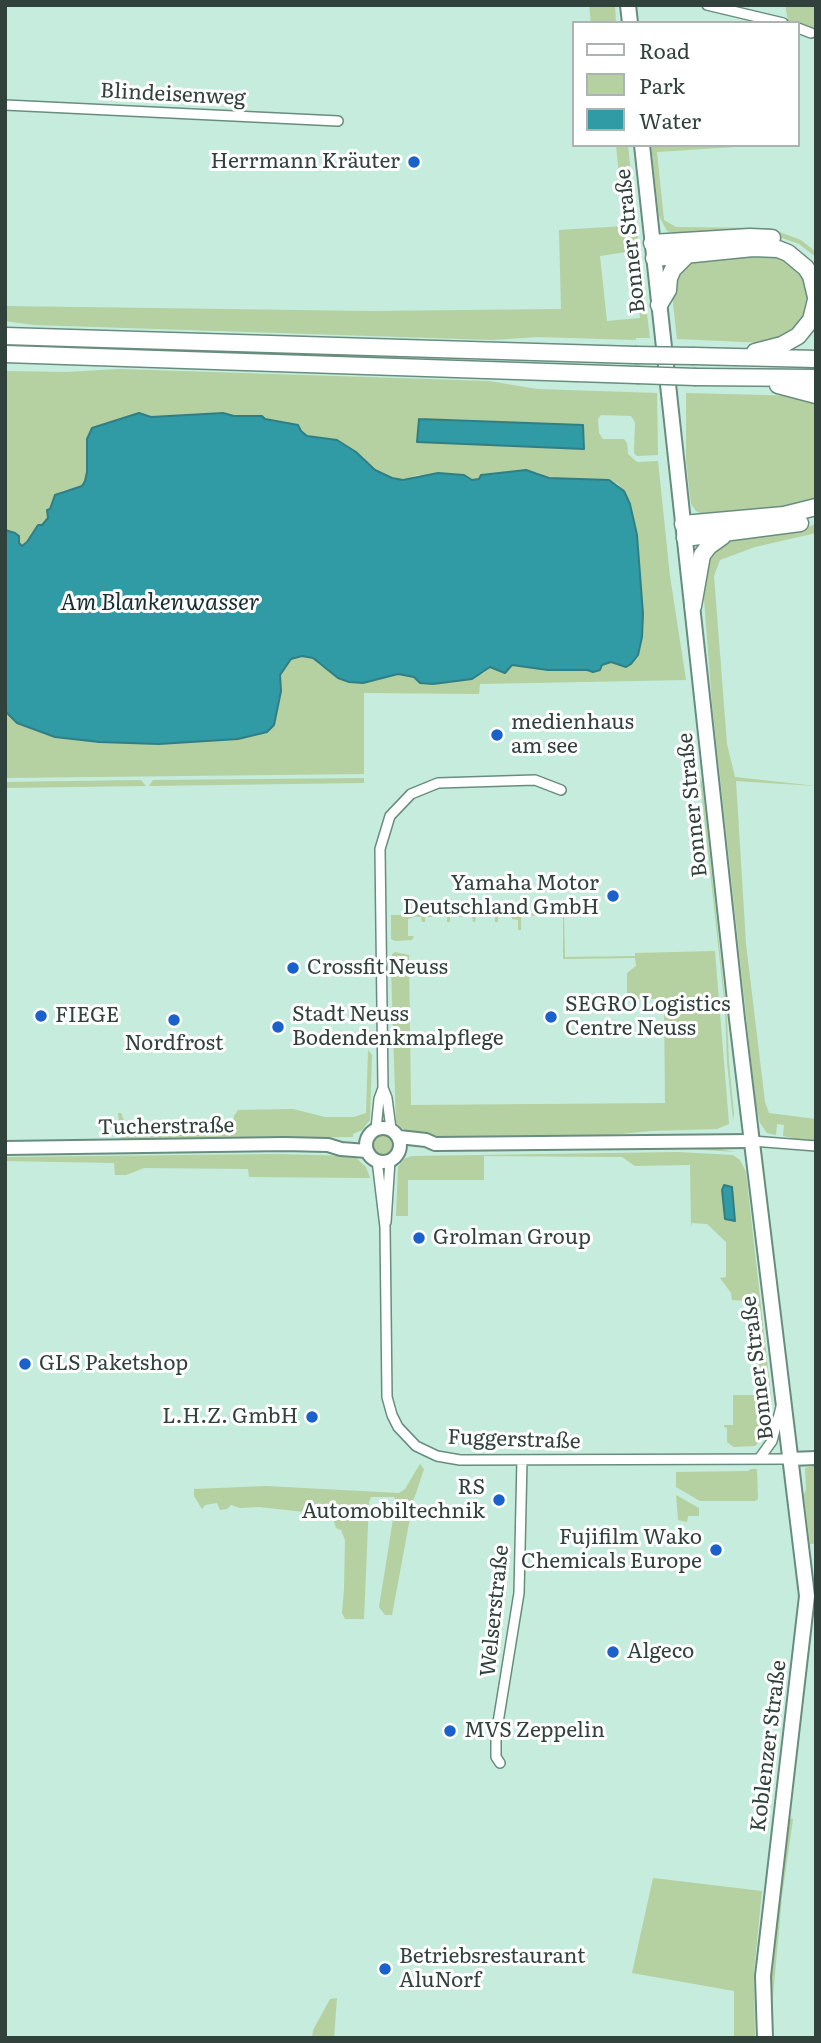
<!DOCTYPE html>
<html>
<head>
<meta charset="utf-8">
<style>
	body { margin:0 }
	#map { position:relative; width:821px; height:2043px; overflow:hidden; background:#c5ecdc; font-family:Literata,serif }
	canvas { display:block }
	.frame { position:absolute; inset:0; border:7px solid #31413b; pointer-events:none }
	.legend { position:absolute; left:572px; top:21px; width:228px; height:126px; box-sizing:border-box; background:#fff; border:2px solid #adb3b1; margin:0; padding:9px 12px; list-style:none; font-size:21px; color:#31413b }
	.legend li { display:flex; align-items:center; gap:14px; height:35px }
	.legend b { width:35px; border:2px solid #adb3b1 }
</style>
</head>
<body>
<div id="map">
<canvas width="821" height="2043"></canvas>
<div class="frame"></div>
<ul class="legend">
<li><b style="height:9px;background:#fff"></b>Road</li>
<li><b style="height:19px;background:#b5d0a1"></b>Park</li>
<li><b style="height:19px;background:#309aa5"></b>Water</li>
</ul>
</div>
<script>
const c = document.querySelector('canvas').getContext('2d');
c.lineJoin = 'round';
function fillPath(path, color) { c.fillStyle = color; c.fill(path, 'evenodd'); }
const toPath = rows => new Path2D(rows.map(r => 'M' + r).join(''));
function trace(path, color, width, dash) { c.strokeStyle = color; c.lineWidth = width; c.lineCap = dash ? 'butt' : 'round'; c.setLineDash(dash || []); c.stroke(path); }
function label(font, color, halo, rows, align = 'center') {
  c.font = font + ' Literata,serif'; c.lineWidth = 6; c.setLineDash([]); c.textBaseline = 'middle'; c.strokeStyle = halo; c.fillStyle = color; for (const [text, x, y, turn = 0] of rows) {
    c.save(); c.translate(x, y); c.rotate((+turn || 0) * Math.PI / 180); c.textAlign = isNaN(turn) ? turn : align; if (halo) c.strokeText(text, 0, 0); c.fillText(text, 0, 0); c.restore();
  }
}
fillPath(toPath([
	[589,5,615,5,616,23,591,23],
	[785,5,816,5,816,40,798,28,798,23,788,21],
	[616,145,628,145,639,250,600,256,607,321,640,318,634,259,640,259,650,338,636,338,636,340,538,337,492,340,34,325,5,321,5,306,370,311,561,309,559,230,624,226],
	[651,145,766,145,657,152,664,220,676,227,769,228,801,240,816,252,816,257,799,244,771,234,676,234,667,231,659,216],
	[776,254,802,272,812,304,796,334,766,343,677,339,671,286,688,260],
	[119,369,489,381,537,389,657,393,658,455,637,456,634,453,635,422,631,416,601,415,598,419,599,433,603,439,624,439,627,443,628,454,637,462,658,461,670,576,686,680,480,684,479,694,364,693,364,774,5,778,5,711,7,714,55,737,99,742,159,744,238,739,267,732,274,725,281,691,280,675,291,659,302,656,313,658,319,665,363,683,398,674,414,677,420,683,484,673,490,667,512,665,548,670,587,670,611,662,626,667,638,655,642,637,643,614,637,535,631,504,624,491,618,484,609,480,549,478,536,472,472,480,418,475,404,480,392,478,375,470,356,452,337,440,308,436,301,431,297,425,265,419,261,416,234,416,223,413,151,417,139,413,92,428,87,439,87,472,85,481,82,486,62,491,50,509,48,518,42,525,38,525,23,546,19,543,16,533,5,530,5,371,66,372],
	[686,393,802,396,816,401,816,500,797,508,704,515,696,511,691,504,686,461],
	[816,524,816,533,755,547,720,560,714,576,727,744,735,777,816,786,736,781,746,944,765,1102,769,1113,816,1119,816,1143,783,1136,784,1125,777,1124,776,1135,767,1133,760,1123,756,1106,712,703,702,573,707,557,724,544,747,537,802,529],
	[364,778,364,783,149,786,153,780],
	[700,778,702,782,727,1018,729,1062,734,1114,733,1120,727,1062,725,1009],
	[141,780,146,786,5,788,5,782],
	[564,913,565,957,635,956,635,953,715,951,729,1124,717,1129,651,1131,611,1135,415,1137,414,1133,406,1131,396,1123,391,969,396,968,395,963,391,962,392,954,395,952,409,955,411,1105,665,1103,664,999,627,999,627,973,636,966,635,958,563,959,563,915,521,916,521,930,518,930,518,920,512,919,512,916,498,916,498,922,495,922,495,916,476,916,475,922,473,922,472,916,450,917,450,922,447,922,447,917,425,917,425,922,422,922,421,917,414,917,408,919,408,936,414,936,412,940,395,941,391,939,391,915],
	[368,1050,372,1055,370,1120,362,1130,353,1134,353,1137,125,1141,121,1139,118,1113,121,1113,126,1126,233,1124,234,1116,238,1110,293,1109,325,1117,354,1117,366,1113],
	'372 1144a11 11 0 1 1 22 0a11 11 0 1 1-22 0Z',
	[692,1148,720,1149,736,1152,691,1149,415,1151],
	[678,1152,733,1155,740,1160,746,1172,772,1405,766,1435,755,1446,734,1447,727,1442,727,1428,724,1427,724,1425,733,1425,733,1395,757,1395,756,1348,751,1347,748,1301,732,1300,731,1293,720,1278,726,1277,726,1242,707,1224,692,1223,691,1227,690,1165,635,1166,622,1157,484,1156,484,1180,408,1180,408,1216,396,1216,398,1167,404,1159,411,1156],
	[275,1154,354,1156,366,1167,370,1178,249,1177,248,1169,144,1168,126,1175,115,1175,114,1163,5,1161,5,1157],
	[420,1464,424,1469,413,1502,392,1615,385,1615,379,1607,396,1501,394,1497,371,1497,369,1502,364,1619,345,1619,342,1613,344,1589,345,1540,341,1530,336,1528,332,1515,259,1507,240,1508,231,1505,227,1509,220,1510,217,1503,205,1505,202,1509,194,1496,194,1489,266,1486,399,1493,405,1489],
	[816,1465,816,1544,810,1544,804,1494,806,1490,805,1468],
	[751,1469,757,1469,758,1499,755,1501,700,1501,676,1487,676,1472,748,1471],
	[676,1495,699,1508,699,1516,688,1516,687,1522,678,1520],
	[786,1818,793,1819,782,1896,773,1996,773,2026,769,2026,767,1992],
	[653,1878,762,1891,754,1972,755,2038,734,2038,734,1991,632,1973],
	[337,1998,334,2038,312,2038,313,2030,330,1999]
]), '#b5d0a1');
const water = toPath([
	[139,413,151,417,223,413,234,416,262,416,265,419,298,425,301,431,307,436,337,440,356,452,375,470,392,478,403,480,438,473,464,475,472,480,479,479,481,475,526,470,549,478,609,480,624,491,630,504,637,535,643,614,642,637,638,655,631,664,626,667,611,662,602,665,600,670,593,672,587,670,548,670,512,665,505,673,490,667,472,679,433,684,420,683,414,677,398,674,363,683,349,682,338,678,313,658,302,656,291,659,280,675,281,691,274,725,267,732,238,739,159,744,99,742,55,737,17,723,5,711,5,530,15,533,19,536,19,543,22,546,27,542,38,525,42,525,48,518,47,510,50,509,55,495,82,486,85,481,87,472,87,439,92,428,139,413],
	[419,419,583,425,584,449,417,442,419,419],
	[724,1185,732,1187,735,1221,725,1219,722,1190,724,1185]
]);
fillPath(water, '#309aa5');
trace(water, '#307f85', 2);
const street = toPath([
	[707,5,783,23],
	[798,28,811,33],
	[5,105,338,121],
	[383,1088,387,1098,391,1129],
	[376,1129,379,1099,383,1088,380,849,390,816,411,794,438,783,535,780,561,790],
	[752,1141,816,1146],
	[377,1160,385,1227,387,1397,392,1415,398,1427,416,1446,437,1456,460,1460,790,1459],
	[386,1222,390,1160],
	[759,1459,772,1441,781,1407],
	[500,1763,496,1757,496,1735,519,1593,522,1460]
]);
const secondary = toPath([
	'366 1145a17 17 0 1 1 34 0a17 17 0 1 1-34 0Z',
	[399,1137,426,1140,435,1144,752,1141],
	[5,1148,284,1144,328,1145,341,1149,367,1151],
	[790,1459,816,1458]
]);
const primary = toPath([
	[628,5,630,23],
	[642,145,737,1019,807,1596,763,1976,765,2038]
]);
const highway = toPath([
	[652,243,750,237,772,238],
	[654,258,753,248,778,249,788,253,806,268,811,276,816,297],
	[659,305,668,290,669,278,673,269,687,255],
	[5,336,635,355],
	[755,352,782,345,798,336,811,320,816,300],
	[5,354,637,375],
	[694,356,816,359],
	[696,377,816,378],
	[778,385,816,395],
	[683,524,784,515,816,507],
	[685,538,800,523],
	[693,606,702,555,709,546,723,536]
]);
trace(street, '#688d7e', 12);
trace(secondary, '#688d7e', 16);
trace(primary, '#688d7e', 18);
trace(highway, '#688d7e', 19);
trace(street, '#fff', 9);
trace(secondary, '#fff', 12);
trace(primary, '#fff', 14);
trace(highway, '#fff', 16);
const highwayBridge = toPath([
	[635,355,694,356],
	[637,375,696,377]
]);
trace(highwayBridge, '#688d7e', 19, []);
trace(highwayBridge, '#fff', 16);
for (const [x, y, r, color] of [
	[414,162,7,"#1a61cc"],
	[497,735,7,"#1a61cc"],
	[613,896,7,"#1a61cc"],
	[293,968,7,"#1a61cc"],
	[41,1016,7,"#1a61cc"],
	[551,1017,7,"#1a61cc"],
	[174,1020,7,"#1a61cc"],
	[278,1027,7,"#1a61cc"],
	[419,1238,7,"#1a61cc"],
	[25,1364,7,"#1a61cc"],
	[312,1417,7,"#1a61cc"],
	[499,1500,7,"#1a61cc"],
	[716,1550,7,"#1a61cc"],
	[613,1652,7,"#1a61cc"],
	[450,1731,7,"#1a61cc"],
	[385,1969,7,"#1a61cc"]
]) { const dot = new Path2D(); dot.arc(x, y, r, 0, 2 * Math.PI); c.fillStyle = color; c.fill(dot); trace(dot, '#fff', 2.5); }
label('21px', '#31413b', '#fff', [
	["Blindeisenweg",173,95,3],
	["Bonner Straße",631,241,-96],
	["Bonner Straße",693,805,-96],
	["Tucherstraße",166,1127,-1],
	["Bonner Straße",758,1368,-97],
	["Fuggerstraße",514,1440,2],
	["Welserstraße",495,1611,-84],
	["Koblenzer Straße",769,1746,-83]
]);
label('21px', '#31413b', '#fff', [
	["Herrmann Kräuter",400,162,"right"],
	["medienhaus",511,723],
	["am see",511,747],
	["Yamaha Motor",599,884,"right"],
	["Deutschland GmbH",599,908,"right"],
	["Crossfit Neuss",307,968],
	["SEGRO Logistics",565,1005],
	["Centre Neuss",565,1029],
	["Stadt Neuss",292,1015],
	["Bodendenkmalpflege",292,1039],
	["FIEGE",55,1016],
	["Nordfrost",174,1044,"center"],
	["Grolman Group",433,1238],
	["GLS Paketshop",39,1364],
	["L.H.Z. GmbH",298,1417,"right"],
	["RS",485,1488,"right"],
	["Automobiltechnik",485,1512,"right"],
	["Fujifilm Wako",702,1538,"right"],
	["Chemicals Europe",702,1562,"right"],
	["Algeco",627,1652],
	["MVS Zeppelin",464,1731],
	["Betriebsrestaurant",399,1957],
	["AluNorf",399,1981]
], 'left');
label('italic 23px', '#172e30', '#fff', [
	["Am Blankenwasser",160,603]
]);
</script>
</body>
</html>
